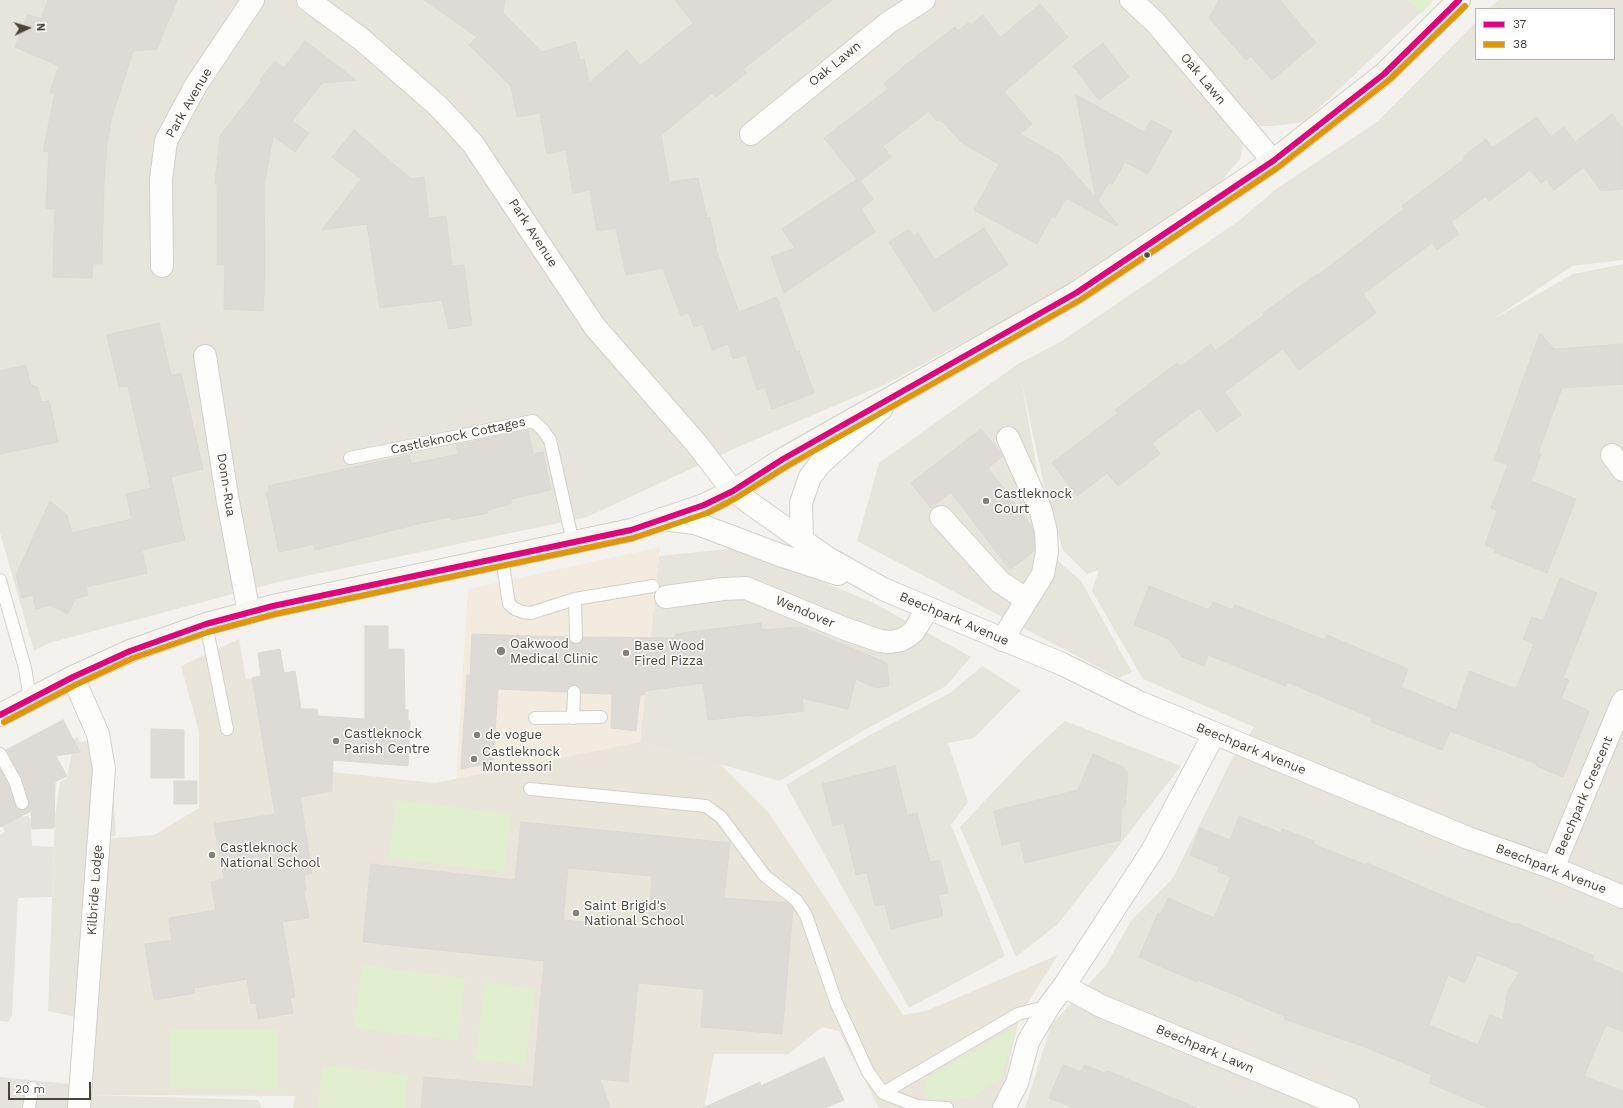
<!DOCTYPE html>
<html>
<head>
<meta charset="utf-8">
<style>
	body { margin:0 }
	#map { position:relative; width:1623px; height:1108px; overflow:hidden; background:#f4f2ee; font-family:"Work Sans",sans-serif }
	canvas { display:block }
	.legend { position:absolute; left:1475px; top:8px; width:140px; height:52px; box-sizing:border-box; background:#fff; border:1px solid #b7b4b0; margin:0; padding:5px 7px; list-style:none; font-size:12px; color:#4b4439 }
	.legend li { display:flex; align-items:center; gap:8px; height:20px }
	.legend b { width:20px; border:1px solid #b7b4b0 }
	.north { position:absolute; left:8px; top:8px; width:40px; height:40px; -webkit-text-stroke:3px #fff; paint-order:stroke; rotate:86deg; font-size:11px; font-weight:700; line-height:16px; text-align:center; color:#4b4439 }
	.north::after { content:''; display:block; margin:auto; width:14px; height:18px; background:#4b4439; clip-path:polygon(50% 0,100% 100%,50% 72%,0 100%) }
	.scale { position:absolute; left:8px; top:1082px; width:83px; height:18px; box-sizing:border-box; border:2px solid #4b4439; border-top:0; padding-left:5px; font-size:12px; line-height:14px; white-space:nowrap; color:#4b4439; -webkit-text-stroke:3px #fff; paint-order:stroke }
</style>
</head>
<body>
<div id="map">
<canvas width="1623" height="1108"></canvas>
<ul class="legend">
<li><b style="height:5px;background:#e5007d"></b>37</li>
<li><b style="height:5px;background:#dd9709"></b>38</li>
</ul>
<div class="north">N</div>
<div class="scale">20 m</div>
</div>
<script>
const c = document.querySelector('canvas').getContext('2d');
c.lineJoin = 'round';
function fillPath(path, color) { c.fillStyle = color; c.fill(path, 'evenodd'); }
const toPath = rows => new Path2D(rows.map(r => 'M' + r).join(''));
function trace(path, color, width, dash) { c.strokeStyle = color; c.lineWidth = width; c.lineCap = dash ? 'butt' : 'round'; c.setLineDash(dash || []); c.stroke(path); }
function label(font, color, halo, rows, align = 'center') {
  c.font = font + ' "Work Sans",sans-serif'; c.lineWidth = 3; c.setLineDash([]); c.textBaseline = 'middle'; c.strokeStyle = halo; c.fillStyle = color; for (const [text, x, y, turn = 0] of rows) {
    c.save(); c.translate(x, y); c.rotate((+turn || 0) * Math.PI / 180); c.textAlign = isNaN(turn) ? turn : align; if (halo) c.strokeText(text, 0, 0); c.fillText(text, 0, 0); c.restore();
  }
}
fillPath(toPath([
	[0,0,1434,0,1304,122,1273,126,1246,126,1240,159,1216,187,1055,293,888,383,738,447,587,517,278,582,49,643,34,651,0,533],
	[1498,0,1623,0,1623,260,1572,266,1492,320,1573,274,1623,264,1623,1108,1025,1108,1051,1025,1106,965,1131,921,1173,878,1231,761,1254,727,1143,679,1092,591,1099,570,1087,574,1063,550,1045,490,1021,378,1040,488,1058,561,1081,581,1132,672,1119,678,857,541,879,463,1018,364,1062,341,1240,220,1276,189,1377,122,1476,22,1476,59,1614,59,1614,9,1489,9],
	[738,548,872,602,971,657,946,686,861,732,780,781,640,742,659,556],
	[982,666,1021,690,974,738,948,743,968,802,951,825,1005,956,909,1008,786,785,864,738,950,693],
	[1065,721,1181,766,1058,924,1016,957,960,827,1030,753],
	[77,736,80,742,110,737,116,835,104,839,90,1095,258,1100,262,1108,69,1108,75,1017,48,1011,55,817,60,782,67,778,74,740]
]), '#e7e4dc');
fillPath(toPath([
	[660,547,640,742,456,779,468,589]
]), '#f3ebdf');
fillPath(toPath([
	[239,639,246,679,252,678,273,801,332,791,333,772,435,783,640,742,720,764,769,813,903,1015,926,1011,1058,955,1020,1015,1007,1071,1002,1108,879,1108,839,1031,822,1027,789,1054,714,1054,705,1104,707,1108,293,1108,295,1096,90,1095,104,839,154,835,199,808,199,732,181,666]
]), '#eae5da');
fillPath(toPath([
	[1408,0,1434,0,1422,13],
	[396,800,511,814,504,872,389,858],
	[362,965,465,978,458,1041,354,1028],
	[485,982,535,989,525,1065,475,1059],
	[1015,1027,1003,1074,997,1081,989,1085,973,1098,932,1100,925,1096,924,1088,927,1078],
	[170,1029,278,1030,277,1089,169,1088],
	[323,1065,408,1075,405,1108,317,1108]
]), '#e1eecf');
fillPath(toPath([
	[28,816,31,820,32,846,54,847,52,897,18,898,12,1016,8,1022,0,1021,0,835,5,832,2,826,19,817],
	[0,1077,71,1084,69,1108,0,1108]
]), '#e6e3df');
const building = toPath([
	[48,0,177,0,157,49,133,51,111,120,107,144,104,182,102,264,93,264,92,278,53,277,55,209,46,209,49,152,43,151,55,94,50,92,59,66,15,47,28,15,41,19,48,0],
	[424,0,505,0,503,13,542,52,575,42,580,60,584,59,589,83,627,50,640,66,693,23,675,0,832,0,743,69,746,73,716,97,712,93,661,135,669,182,698,178,707,218,710,217,717,253,739,312,777,297,796,352,799,351,814,393,772,409,765,387,757,390,746,355,733,359,728,344,712,350,703,324,694,327,689,313,681,316,663,268,626,275,616,228,597,231,590,190,573,193,566,150,547,154,540,113,517,117,511,86,469,45,477,37,424,0],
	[1219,0,1280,0,1316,43,1272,80,1251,56,1246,60,1209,18,1219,0],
	[1040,4,1068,37,1004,92,1032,124,1020,134,1059,156,1096,198,1076,95,1144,132,1151,120,1172,131,1148,174,1125,162,1112,185,1109,182,1098,201,1118,225,1117,226,1066,198,1055,218,1052,216,1037,244,974,210,999,164,962,143,940,119,937,121,929,111,883,146,891,157,860,181,873,199,861,209,875,232,784,293,771,257,795,248,782,229,857,179,824,138,888,89,884,83,901,70,900,69,955,27,958,31,969,22,971,25,983,15,1000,38,1040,4],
	[305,41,356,80,322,83,292,121,309,133,295,152,273,136,264,187,265,272,263,311,224,309,225,265,217,265,217,184,215,184,220,136,262,82,260,80,275,61,284,68,305,41],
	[1103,43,1129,77,1099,100,1073,66,1103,43],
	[1612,114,1623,129,1623,189,1601,191,1584,167,1554,190,1546,179,1541,183,1530,170,1489,201,1486,196,1451,222,1459,234,1437,250,1432,243,1363,294,1376,313,1299,370,1283,349,1224,392,1241,415,1217,432,1199,408,1152,443,1160,454,1118,486,1107,473,1077,496,1052,463,1118,413,1115,410,1177,363,1180,367,1211,344,1215,351,1264,315,1263,313,1316,275,1317,276,1404,209,1402,206,1465,159,1463,157,1486,139,1492,148,1537,117,1551,137,1564,127,1575,142,1612,114],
	[354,130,411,179,424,177,429,218,446,216,452,266,464,265,472,325,449,329,442,300,380,308,367,224,322,230,361,179,332,157,354,130],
	[984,228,1008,265,934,312,889,242,909,229,913,236,918,233,935,260,984,228],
	[159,323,171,376,181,373,203,469,171,477,185,540,142,550,147,573,86,587,88,595,75,599,68,614,50,605,36,609,33,595,22,598,16,575,50,501,67,515,72,533,132,519,126,494,151,488,128,386,119,387,107,335,159,323],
	[1540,333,1554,349,1623,344,1623,384,1562,388,1538,453,1541,454,1531,481,1576,499,1547,573,1494,552,1496,549,1485,545,1497,511,1491,508,1508,465,1494,460,1540,333],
	[26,365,30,384,38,388,41,402,49,401,58,442,0,454,0,371,26,365],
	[981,429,1003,456,988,468,1031,525,1034,534,1034,551,1010,570,951,492,931,508,911,483,981,429],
	[528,430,533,454,543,452,551,490,511,499,511,504,488,510,488,513,451,520,450,517,422,523,315,550,314,544,279,552,266,492,269,492,268,486,409,455,411,464,458,454,456,445,528,430],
	[1560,578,1597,593,1563,678,1569,680,1561,698,1589,711,1563,777,1536,766,1537,764,1450,731,1442,750,1371,722,1372,718,1287,682,1286,686,1208,655,1204,666,1182,657,1169,639,1134,625,1149,586,1209,610,1213,602,1233,610,1235,605,1325,640,1327,635,1408,669,1401,687,1456,710,1469,671,1516,689,1534,644,1523,639,1532,617,1543,621,1560,578],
	[761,623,762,630,801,627,887,663,889,686,876,688,856,679,848,709,802,698,804,711,752,717,752,715,708,720,703,683,645,691,644,695,640,695,636,731,611,728,612,694,581,693,580,688,575,685,570,686,566,692,498,689,493,762,461,769,467,675,470,676,472,634,568,637,572,643,577,644,580,643,583,637,676,638,675,634,761,623],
	[365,626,388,626,388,649,404,649,405,710,408,710,408,721,410,721,408,766,333,760,332,791,300,797,312,873,304,875,306,890,304,891,309,918,282,922,295,997,290,998,293,1013,258,1019,256,1003,251,1004,247,979,194,988,195,993,154,1000,145,944,172,940,169,918,216,910,211,882,224,879,214,824,275,814,252,678,261,676,258,653,280,649,284,673,295,671,301,709,317,709,318,716,365,719,365,626],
	[63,720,80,752,56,756,67,776,55,782,54,828,32,829,31,811,0,827,0,769,8,784,17,808,24,810,29,804,22,779,6,750,63,720],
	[151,729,184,730,184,778,151,778,151,729],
	[1093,754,1123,767,1128,774,1125,807,1122,807,1120,840,1025,863,1020,841,1002,845,994,811,1078,790,1093,754],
	[895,766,907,815,917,813,930,862,940,860,948,893,938,895,943,916,891,929,885,904,875,906,867,872,856,875,844,823,833,826,822,784,895,766],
	[174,781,197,781,197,804,174,804,174,781],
	[1239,816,1281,833,1282,829,1314,841,1313,844,1366,865,1367,863,1453,900,1516,925,1516,923,1594,956,1592,960,1623,973,1623,1032,1606,1025,1584,1076,1623,1091,1623,1108,1489,1108,1429,1083,1432,1075,1365,1047,1284,1019,1285,1016,1243,999,1243,998,1198,980,1197,982,1139,957,1158,913,1161,914,1168,898,1214,918,1231,877,1217,871,1219,867,1190,855,1200,828,1230,840,1239,816],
	[1477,955,1520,972,1508,990,1503,1020,1490,1015,1478,1045,1429,1025,1448,975,1465,983,1477,955],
	[521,822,730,843,724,898,788,903,793,909,782,1034,701,1027,704,989,638,983,628,1082,600,1079,610,1108,421,1108,424,1077,533,1087,544,961,363,942,371,864,515,880,521,822],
	[568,868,652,876,648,929,563,920,568,868],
	[824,1057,844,1100,825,1108,703,1108,760,1082,761,1086,824,1057],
	[1063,1065,1081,1072,1084,1065,1105,1073,1108,1071,1197,1108,1074,1108,1049,1098,1063,1065]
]);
fillPath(building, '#dedbd6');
trace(building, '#dcd9d4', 1);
const lane = toPath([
	[350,458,533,421,542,429,550,440,573,543],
	[502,558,509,604,515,609,523,612,531,613,575,599,653,586],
	[0,580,25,668,30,699],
	[575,599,576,637],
	[206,624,227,729],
	[535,718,601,717],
	[573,718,574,692],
	[0,754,15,781,22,803],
	[530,789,706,806,721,817,765,876,796,900,806,915,836,1002,868,1072,883,1093],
	[29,1108,32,1088],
	[947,1108,917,1106,883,1093,1018,1014,1049,1006]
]);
const street = toPath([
	[308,0,360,38,437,105,455,124,473,144,595,327,696,443,733,491,826,557,883,589,1062,664,1141,703,1468,838,1553,868,1623,897],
	[1131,0,1155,22,1273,161],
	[751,134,888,23,924,0],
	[162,266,161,179,166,141,196,85,253,0],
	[205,356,227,496,249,613],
	[1612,455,1623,470],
	[941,517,1000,582,1027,600],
	[662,519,695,523,780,555,838,574],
	[802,540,801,503,810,477,820,464,882,408],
	[666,597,723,589,746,588,843,628,880,641,890,642,901,640,908,636,914,631,928,608],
	[1002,640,1043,574,1047,552,1046,532,1041,511,1008,438],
	[73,677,98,734,104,769,79,1108],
	[1214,734,1152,851,1064,986,1101,1006,1348,1108],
	[1553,868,1623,701],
	[1004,1108,1017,1083,1028,1042,1049,1006,1064,986]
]);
const secondary = toPath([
	[0,715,73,677,130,651,206,624,273,606,631,530,704,505,733,491,783,459,1076,293,1273,161,1384,74,1459,0]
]);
trace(lane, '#d2d0cb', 14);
trace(street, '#d2d0cb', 24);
trace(secondary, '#d3cfc5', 24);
trace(lane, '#fdfdfc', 12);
trace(street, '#fdfdfc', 22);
trace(secondary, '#f7f6f1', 22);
trace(toPath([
	[0,715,73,677,130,651,206,624,273,606,631,530,704,505,733,491,783,459,1076,293,1273,161,1384,74,1459,0]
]), '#e5007d', 6);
trace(toPath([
	[4,722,77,684,133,658,208,632,275,614,633,538,707,513,736,498,787,466,1080,300,1277,168,1389,80,1465,6]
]), '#dd9709', 6);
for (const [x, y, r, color] of [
	[1147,255,3.5,"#4b4439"],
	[986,501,4,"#868178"],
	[501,651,5,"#868178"],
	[626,653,4,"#868178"],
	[477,735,4,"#868178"],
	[336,741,4,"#868178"],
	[474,759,4,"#868178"],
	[212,855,4,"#868178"],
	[576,913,4,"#868178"]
]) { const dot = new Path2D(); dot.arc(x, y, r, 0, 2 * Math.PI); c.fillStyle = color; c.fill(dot); trace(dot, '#fff', 1.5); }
label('13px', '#4b4439', '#fff', [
	["Oak Lawn",835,64,-39],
	["Oak Lawn",1203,79,50],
	["Park Avenue",189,103,-60],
	["Park Avenue",533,233,57],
	["Castleknock Cottages",458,436,-12],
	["Donn-Rua",226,485,81],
	["Wendover",805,612,23],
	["Beechpark Avenue",954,619,23],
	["Beechpark Avenue",1251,749,22],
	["Beechpark Crescent",1584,796,-67],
	["Beechpark Avenue",1551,869,21],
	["Kilbride Lodge",95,890,-86],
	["Beechpark Lawn",1205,1049,23]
]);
label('13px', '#4b4439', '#fff', [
	["Castleknock",994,494],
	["Court",994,509],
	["Oakwood",510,644],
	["Medical Clinic",510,659],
	["Base Wood",634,646],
	["Fired Pizza",634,661],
	["Castleknock",344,734],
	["Parish Centre",344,749],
	["de vogue",485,735],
	["Castleknock",482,752],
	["Montessori",482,767],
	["Castleknock",220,848],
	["National School",220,863],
	["Saint Brigid's",584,906],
	["National School",584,921]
], 'left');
</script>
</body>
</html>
